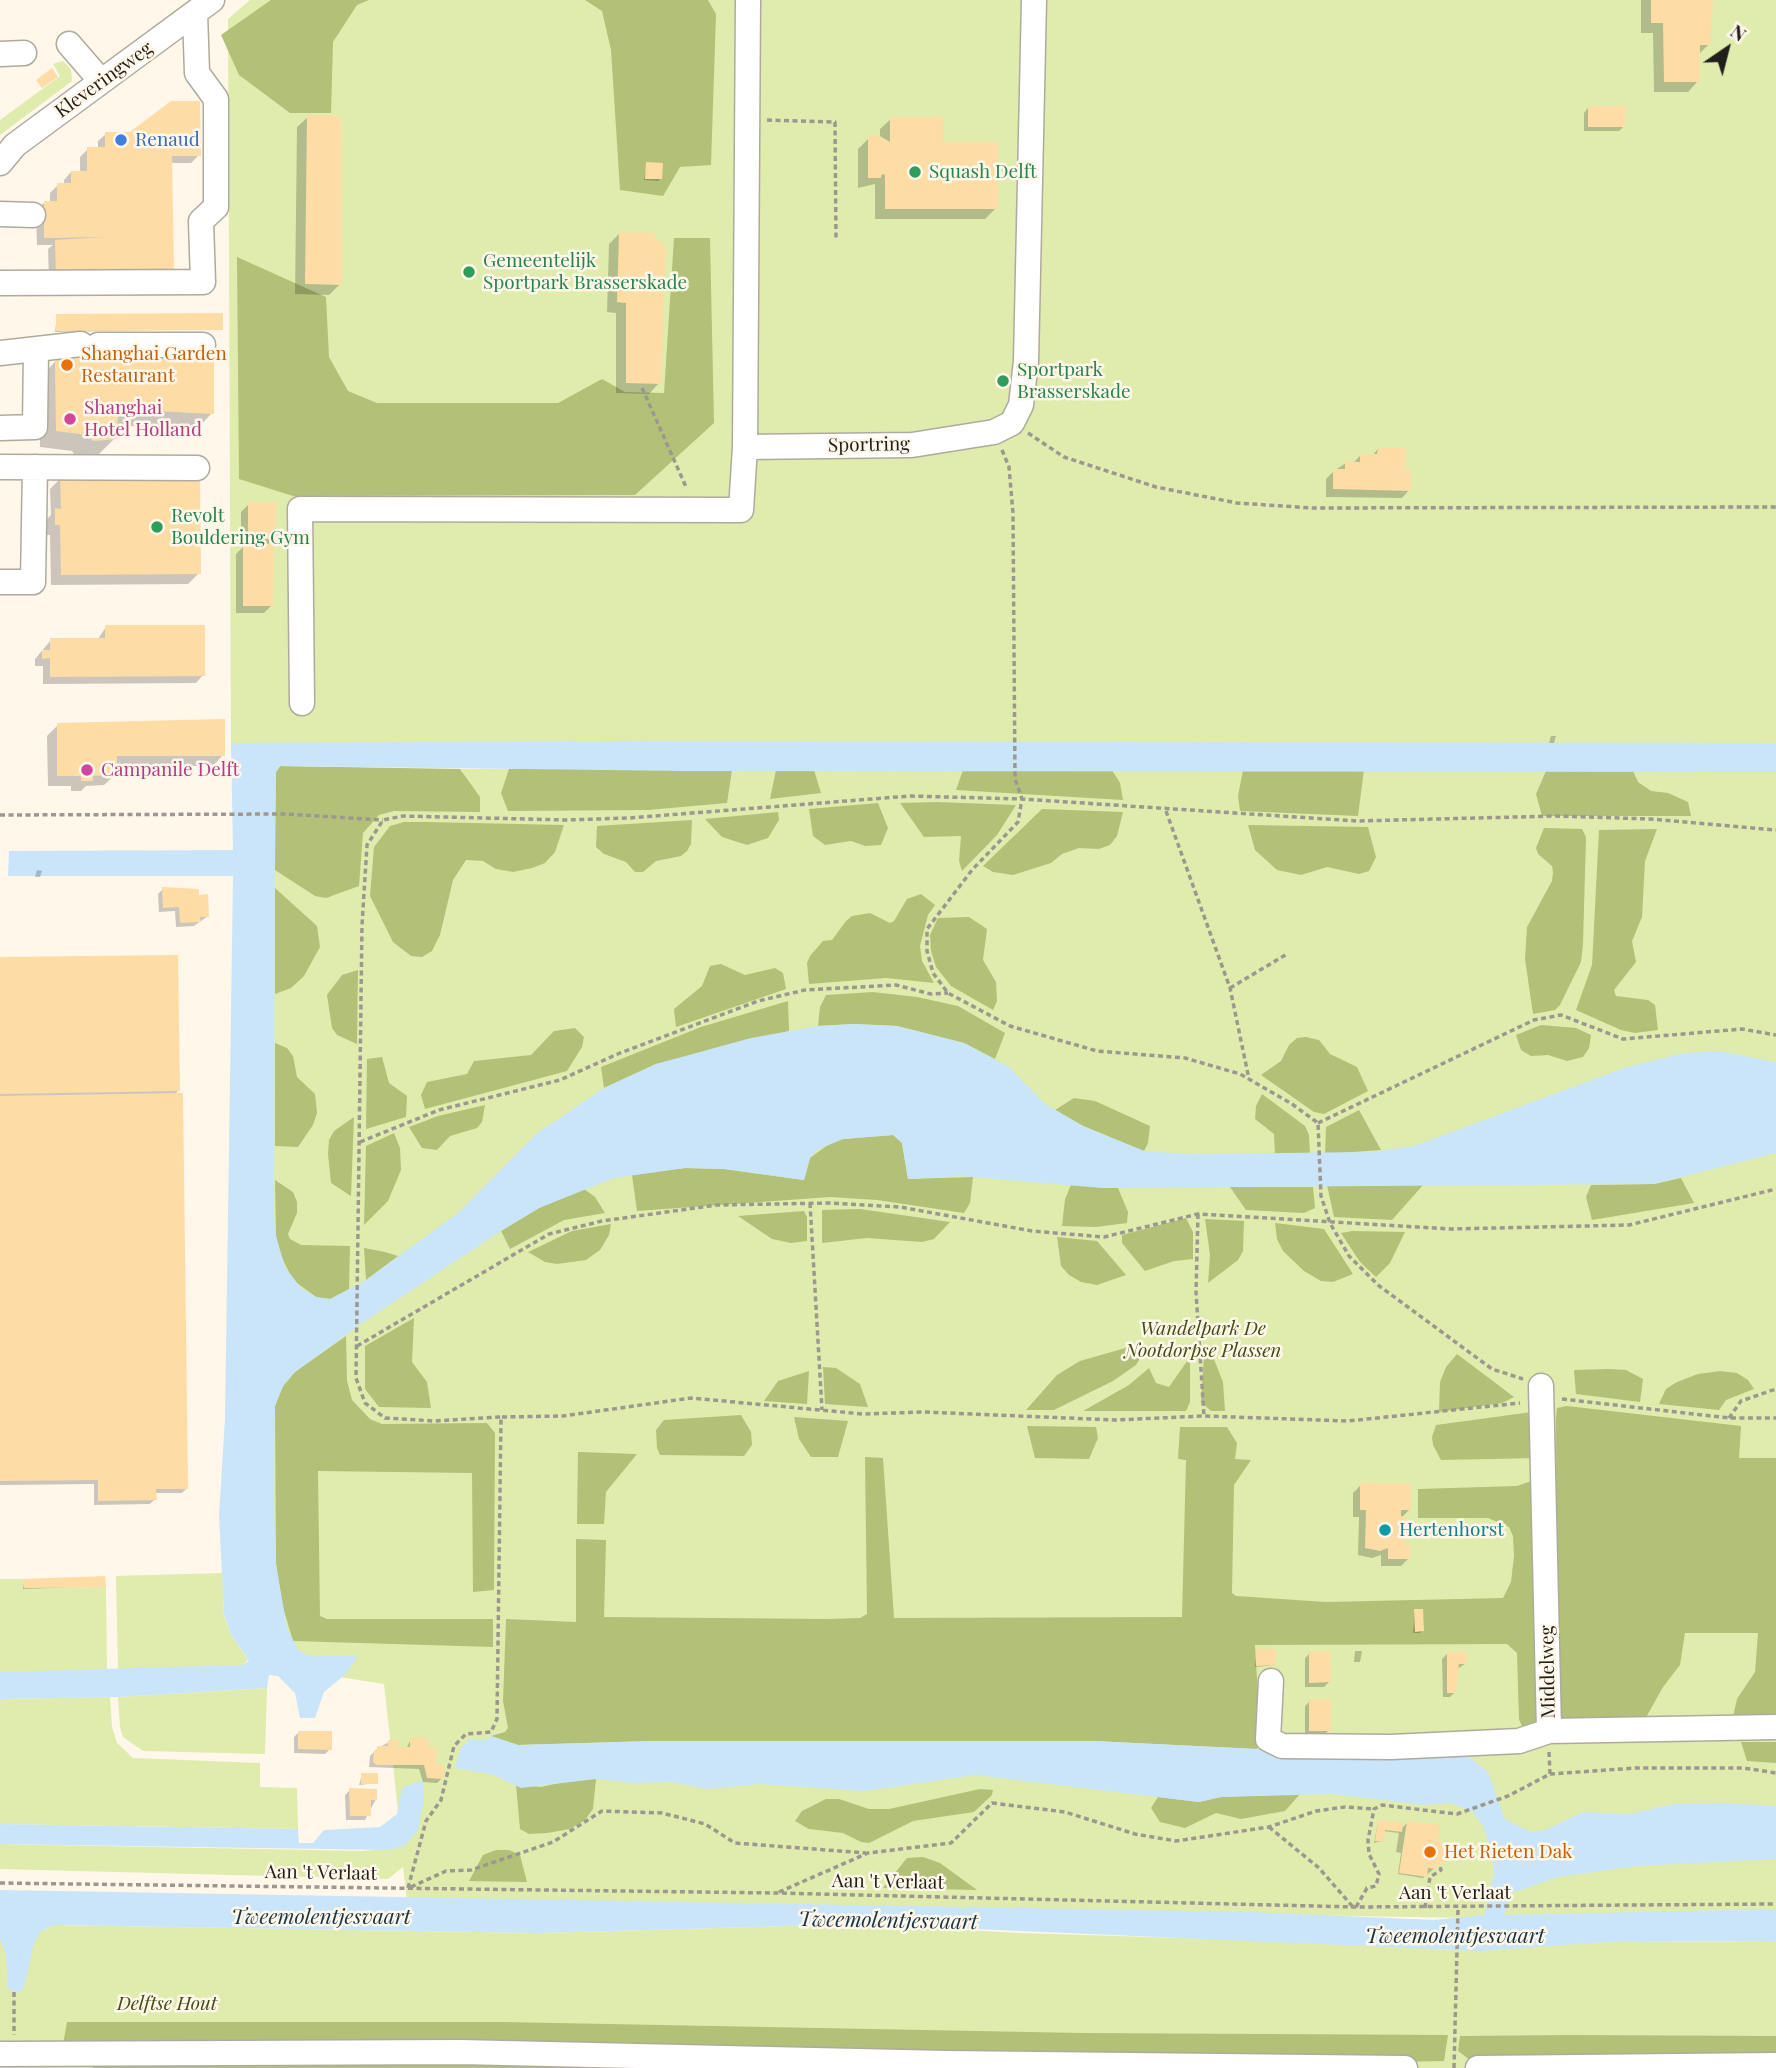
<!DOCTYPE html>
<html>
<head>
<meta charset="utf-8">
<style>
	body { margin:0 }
	#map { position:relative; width:1776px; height:2068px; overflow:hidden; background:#fef7ea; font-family:"Playfair Display",serif }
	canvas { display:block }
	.north { position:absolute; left:1692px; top:14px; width:70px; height:70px; -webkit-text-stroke:5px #fef7ea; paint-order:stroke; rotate:35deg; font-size:19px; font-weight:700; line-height:28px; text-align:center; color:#221f1a }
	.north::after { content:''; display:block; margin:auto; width:24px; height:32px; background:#221f1a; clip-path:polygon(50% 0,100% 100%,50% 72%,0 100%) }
</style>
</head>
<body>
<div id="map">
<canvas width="1776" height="2068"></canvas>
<div class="north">N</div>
</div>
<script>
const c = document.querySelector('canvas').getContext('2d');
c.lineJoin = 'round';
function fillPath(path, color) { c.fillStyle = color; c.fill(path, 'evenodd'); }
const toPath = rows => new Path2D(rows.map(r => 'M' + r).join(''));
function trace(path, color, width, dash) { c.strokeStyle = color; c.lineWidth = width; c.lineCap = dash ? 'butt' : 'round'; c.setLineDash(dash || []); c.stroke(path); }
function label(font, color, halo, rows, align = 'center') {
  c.font = font + ' "Playfair Display",serif'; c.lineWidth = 5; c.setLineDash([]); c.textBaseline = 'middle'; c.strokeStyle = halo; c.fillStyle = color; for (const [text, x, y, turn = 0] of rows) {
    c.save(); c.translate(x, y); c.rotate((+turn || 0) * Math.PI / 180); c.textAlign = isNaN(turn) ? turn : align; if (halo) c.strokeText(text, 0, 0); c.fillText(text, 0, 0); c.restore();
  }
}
fillPath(toPath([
	[250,0,1776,0,1776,743,900,747,231,743,228,19],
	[63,61,71,69,72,81,0,135,0,120,60,76,53,64],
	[1776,766,1776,1912,1530,1919,407,1900,403,1867,388,1879,0,1869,0,1844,363,1851,402,1847,384,1684,301,1671,246,1611,254,776,463,772,460,769],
	[222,1573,224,1615,230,1633,248,1660,243,1665,118,1670,116,1576],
	[0,1579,23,1579,24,1588,106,1587,107,1671,0,1672],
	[267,1688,265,1754,143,1751,123,1737,120,1727,118,1697],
	[110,1697,112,1727,117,1743,133,1758,260,1763,260,1787,297,1788,298,1829,0,1824,0,1699],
	[859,1924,1020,1933,1379,1944,1447,1950,1605,1942,1776,1941,1776,2068,0,2068,0,1939,41,1931,55,1925,540,1933]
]), '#dfecad');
fillPath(toPath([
	[271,0,369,0,357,5,333,42,331,113,290,113,239,75,221,35],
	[585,0,708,0,716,14,711,165,680,167,663,196,620,190,611,50,602,11],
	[674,238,710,238,714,423,635,495,293,496,239,479,237,257,326,297,329,357,348,391,377,403,558,403,602,379,625,392,664,393],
	[280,766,460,769,480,797,480,812,394,811,379,815,363,833,359,886,326,898,315,896,275,870,276,772],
	[509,769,539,768,732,770,727,803,648,810,508,811,501,793],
	[776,770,814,770,821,793,770,799],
	[963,770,1112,770,1120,783,1123,800,956,790],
	[1243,770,1364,770,1358,816,1240,811,1238,796],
	[1546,771,1633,771,1638,782,1651,791,1668,793,1688,802,1691,816,1542,816,1536,794],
	[937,802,989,804,1016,805,997,835,962,871,959,861,961,836,924,837,900,803],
	[878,803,888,828,881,845,865,846,851,841,825,845,813,836,809,809],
	[1042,809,1123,812,1117,836,1110,845,1099,849,1079,848,1062,854,1051,863,1013,875,993,872,983,866],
	[778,812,779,820,768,838,747,845,722,837,705,819],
	[692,820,691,844,687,851,681,856,656,861,643,872,635,872,626,862,604,854,596,847,597,826],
	[404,822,426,822,564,825,555,852,545,863,532,868,513,872,496,869,483,861,466,860,453,880,440,935,432,951,422,957,411,956,393,942,370,896,374,847,390,826],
	[1248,825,1368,827,1376,857,1369,871,1359,874,1327,867,1301,875,1277,870,1255,850],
	[1544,828,1582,829,1586,837,1583,944,1581,962,1560,1005,1555,1010,1533,1014,1525,959,1527,927,1552,881,1553,872,1552,866,1538,854,1536,848],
	[1657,829,1645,861,1642,917,1632,941,1636,962,1614,990,1616,996,1648,1000,1655,1005,1658,1030,1635,1033,1621,1030,1576,1010,1592,965,1599,830],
	[275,888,317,926,320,947,304,976,291,988,275,994],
	[921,894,935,905,928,915,920,946,922,961,934,983,886,978,809,984,807,963,810,956,823,941,832,940,846,921,852,916,870,913,890,923,894,921,907,899],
	[969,917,987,929,983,960,996,982,997,1001,993,1010,951,986,936,967,931,951,930,935,938,918],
	[721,964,745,975,775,968,783,973,786,989,676,1027,674,1009,702,986,710,966],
	[358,970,357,1044,337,1035,332,1028,327,995,342,975],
	[873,992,917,997,958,1006,1005,1033,995,1059,964,1043,897,1026,854,1024,818,1026,820,1007,826,995],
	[788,1001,789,1031,656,1064,604,1088,601,1067,701,1027],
	[1541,1025,1576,1028,1591,1035,1589,1048,1583,1057,1567,1061,1548,1055,1531,1056,1521,1050,1516,1035],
	[575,1028,584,1037,582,1047,567,1071,425,1109,421,1095,427,1082,467,1074,474,1061,531,1055,554,1031],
	[1306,1037,1319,1040,1330,1054,1357,1067,1368,1091,1324,1114,1314,1112,1261,1075,1281,1061,1289,1045,1297,1038],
	[275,1043,287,1048,293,1056,297,1077,315,1094,317,1113,313,1125,298,1147,275,1146],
	[382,1057,389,1083,407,1096,406,1117,366,1129,367,1059],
	[1262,1094,1305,1126,1309,1135,1310,1154,1275,1155,1274,1134,1255,1119,1256,1106],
	[1074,1098,1095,1101,1150,1126,1148,1143,1144,1151,1083,1126,1055,1110],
	[485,1105,482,1122,477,1128,450,1136,437,1150,422,1148,409,1127,438,1116],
	[1359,1110,1381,1150,1325,1154,1326,1127],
	[354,1117,351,1196,331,1183,328,1154,329,1140,334,1131],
	[394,1133,400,1148,401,1170,388,1201,364,1225,366,1146],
	[893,1135,902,1143,908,1179,973,1177,970,1203,964,1213,877,1200,830,1197,637,1211,632,1175,685,1168,724,1169,804,1180,810,1158,829,1144,843,1139],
	[1681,1178,1694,1203,1592,1220,1586,1197,1591,1185,1654,1184],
	[275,1180,293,1192,297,1202,297,1213,288,1234,290,1239,301,1245,350,1246,349,1290,330,1299,316,1297,293,1280,280,1254,276,1236],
	[1071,1185,1118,1188,1128,1212,1127,1223,1096,1227,1062,1226,1065,1199],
	[1327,1185,1423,1185,1392,1220,1334,1217],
	[1230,1187,1313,1187,1315,1208,1304,1213,1246,1210],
	[584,1189,595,1197,605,1213,564,1220,510,1249,501,1231,539,1208],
	[860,1209,950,1222,934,1239,922,1242,867,1238,822,1243,822,1210],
	[804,1211,807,1217,807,1241,791,1243,772,1239,738,1216],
	[1186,1218,1193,1232,1193,1259,1174,1261,1145,1271,1122,1243,1122,1235],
	[1205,1219,1244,1221,1243,1251,1238,1260,1208,1283,1210,1255],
	[1275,1223,1324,1229,1353,1274,1333,1282,1321,1281,1304,1271,1283,1251,1277,1239],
	[611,1224,609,1235,600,1250,586,1260,557,1264,545,1262,528,1252,572,1231],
	[1352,1231,1405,1232,1390,1263,1376,1277,1360,1262,1341,1233],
	[1057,1237,1097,1241,1126,1275,1097,1285,1081,1282,1069,1275,1061,1266],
	[364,1248,385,1252,398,1256,366,1280],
	[414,1318,412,1362,427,1382,431,1408,379,1407,365,1389,365,1346],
	[346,1336,347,1381,352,1400,370,1419,382,1424,487,1423,495,1433,494,1590,473,1592,472,1473,318,1471,320,1616,327,1619,493,1619,493,1647,293,1641,282,1604,276,1564,275,1406,283,1386,295,1372],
	[1129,1347,1147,1347,1136,1365,1113,1381,1054,1410,1026,1410,1057,1375,1080,1361],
	[1457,1354,1514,1397,1502,1403,1439,1412,1440,1382,1446,1367],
	[1204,1355,1213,1357,1223,1382,1225,1411,1211,1411,1201,1402],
	[1190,1357,1190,1402,1186,1411,1083,1411,1129,1385,1149,1368,1156,1383,1169,1387],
	[823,1367,836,1368,860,1384,868,1407,825,1404],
	[1608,1369,1626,1370,1643,1379,1640,1402,1576,1394,1574,1370],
	[809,1371,807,1404,764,1401,778,1381],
	[1720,1371,1737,1373,1748,1380,1754,1389,1726,1400,1719,1410,1659,1404,1666,1389,1677,1382,1698,1374],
	[1567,1406,1741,1426,1739,1458,1776,1458,1776,1721,1732,1721,1737,1699,1755,1672,1758,1633,1685,1633,1680,1665,1663,1687,1644,1721,1557,1721,1556,1418,1557,1408],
	[1532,1412,1540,1458,1441,1460,1433,1445,1432,1437,1436,1425],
	[741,1415,751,1432,752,1445,744,1456,660,1455,657,1448,656,1430,664,1420],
	[794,1417,848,1421,838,1457,811,1457,799,1439],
	[1027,1426,1096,1427,1098,1438,1089,1459,1035,1458],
	[1180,1427,1227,1427,1237,1443,1235,1459,1251,1460,1234,1485,1232,1593,1236,1596,1326,1602,1503,1598,1511,1582,1514,1556,1513,1536,1509,1527,1488,1518,1418,1518,1418,1489,1517,1486,1540,1478,1536,1724,1523,1729,1519,1719,1517,1653,1507,1644,1255,1645,1259,1713,1257,1749,1094,1741,652,1741,518,1745,491,1736,505,1732,508,1728,503,1701,506,1619,576,1622,576,1539,606,1540,604,1617,827,1619,860,1618,867,1614,865,1457,883,1458,894,1618,1182,1617,1186,1460,1178,1459],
	[578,1452,637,1454,606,1492,604,1524,577,1524],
	[1741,1742,1776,1742,1776,1763,1747,1761],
	[576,1779,596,1779,593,1809,585,1820,570,1829,547,1833,529,1834,520,1829,516,1785,541,1787],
	[980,1789,993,1790,992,1795,974,1812,913,1821,869,1843,861,1842,843,1833,809,1829,795,1821,802,1811,826,1799,839,1799,869,1809,889,1809],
	[1300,1794,1285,1811,1241,1819,1216,1813,1185,1828,1160,1822,1151,1808,1158,1797,1199,1802,1221,1797],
	[496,1850,509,1850,520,1855,527,1882,469,1881,483,1855],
	[923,1857,940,1863,977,1890,883,1888,907,1858],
	[67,2022,503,2022,1082,2033,1448,2035,1444,2061,1221,2066,63,2044],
	[1571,2035,1776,2036,1776,2058,1470,2060,1458,2051,1460,2036],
	[326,2060,727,2068,93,2068,88,2062]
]), '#b2c177');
fillPath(toPath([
	[583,741,1776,743,1776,772,683,771,280,766,276,772,275,826,274,1216,276,1236,285,1267,301,1288,316,1297,330,1299,366,1280,458,1213,536,1134,604,1088,656,1064,751,1038,818,1026,854,1024,897,1026,964,1043,1009,1067,1045,1104,1083,1126,1144,1151,1191,1154,1371,1152,1414,1146,1627,1067,1684,1053,1718,1051,1776,1062,1776,1153,1654,1184,1102,1188,961,1176,908,1179,902,1143,893,1135,843,1139,817,1150,810,1158,804,1180,724,1169,685,1168,614,1178,539,1208,501,1231,362,1323,295,1372,283,1386,275,1406,274,1497,276,1564,287,1628,298,1650,310,1656,358,1656,347,1673,324,1692,315,1718,300,1718,295,1693,278,1676,269,1675,267,1688,118,1697,0,1699,0,1672,243,1665,249,1661,230,1633,224,1614,219,1515,225,1419,233,876,8,876,9,851,233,850,231,743],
	[491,1736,518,1745,652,1741,1094,1741,1257,1749,1464,1753,1488,1772,1505,1819,1530,1832,1545,1830,1583,1812,1630,1814,1674,1804,1723,1803,1776,1806,1776,1859,1637,1866,1558,1877,1512,1893,1504,1915,1776,1909,1776,1941,1605,1942,1479,1951,859,1924,540,1933,55,1925,41,1931,34,1943,24,1988,19,1993,8,1989,6,1955,0,1939,0,1890,1251,1912,1434,1920,1484,1915,1494,1874,1491,1848,1483,1826,1473,1812,1451,1803,1424,1805,1334,1794,1221,1797,1199,1802,975,1775,865,1791,760,1784,708,1789,671,1782,636,1783,596,1779,521,1788,491,1774,455,1768,461,1747,470,1739,488,1739],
	[423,1780,424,1798,418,1830,404,1846,390,1850,0,1844,0,1824,298,1829,299,1843,313,1843,324,1830,380,1827,397,1814,402,1788]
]), '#cae4f9');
fillPath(toPath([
	[1641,0,1710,0,1709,44,1698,55,1698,81,1688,92,1654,92,1653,33,1641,33],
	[1588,108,1624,126,1619,131,1584,131,1584,113],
	[308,117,340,284,329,295,295,294,297,127],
	[891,119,941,144,996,208,985,219,875,219,875,184,858,188,858,149,869,138,880,138,880,129],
	[106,134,199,155,191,163,171,163,172,274,49,283,48,249,53,245,37,245,36,210,44,203,50,203,50,193,58,185,64,185,64,180,71,172,80,172,80,157,88,149,98,149,98,141],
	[647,164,660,179,658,181,644,180],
	[620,233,659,383,649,394,616,393,616,313,607,312,609,244],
	[57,316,221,329,55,332],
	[59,357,212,413,196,430,116,425,115,438,99,454,76,457,72,451,40,447,39,380],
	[1378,449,1404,472,1409,490,1402,498,1326,497,1326,479,1334,471,1346,463,1353,463,1361,455,1372,456],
	[61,478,199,573,188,584,51,585,50,535,45,535,45,521,51,515,50,489],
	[249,504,274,538,266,546,272,605,264,613,236,613,236,554,244,546,241,546,241,512],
	[106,627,203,675,196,683,43,684,43,666,35,666,35,659,51,640,98,639],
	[58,725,223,755,213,766,115,766,115,775,104,785,86,786,81,791,71,791,71,786,48,786,47,736],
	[1551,736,1556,736,1554,743,1549,743],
	[37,870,42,871,40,877,35,877],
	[163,889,198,897,208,916,194,926,176,927,175,911,159,912,158,894],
	[0,959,179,1090,174,1095,187,1488,182,1493,155,1493,155,1499,150,1504,94,1505,94,1484,0,1485],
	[1361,1485,1409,1510,1404,1515,1403,1547,1409,1558,1401,1566,1381,1566,1381,1555,1372,1558,1358,1555,1359,1517,1353,1517,1353,1493],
	[24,1580,104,1586,23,1589],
	[1415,1610,1422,1631,1420,1633,1413,1633],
	[1257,1651,1275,1665,1255,1667],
	[1355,1651,1362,1651,1360,1662,1354,1662],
	[1310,1653,1329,1682,1324,1687,1305,1687,1305,1658],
	[1447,1654,1465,1664,1457,1669,1455,1692,1450,1697,1443,1697,1442,1659],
	[1310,1701,1329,1730,1324,1735,1305,1735,1305,1706],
	[299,1732,330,1749,325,1754,294,1753,294,1737],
	[411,1739,435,1767,442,1778,437,1783,423,1782,419,1769,369,1767,370,1756,378,1748,389,1742,397,1748,406,1749],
	[362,1774,376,1783,359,1785],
	[350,1790,376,1799,365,1820,346,1820,345,1795],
	[1378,1822,1400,1830,1407,1823,1437,1839,1443,1861,1423,1878,1398,1874,1401,1853,1396,1852,1399,1833,1383,1831,1382,1841,1374,1843]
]), '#0003');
fillPath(toPath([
	[1651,0,1713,0,1710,45,1700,45,1700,82,1664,82,1663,23,1651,23],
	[52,68,58,77,42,88,36,80],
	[171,101,200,101,201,156,172,156,174,275,56,276,55,240,106,237,44,238,44,201,57,201,57,183,71,183,71,171,87,171,87,147,105,147,105,132,130,132],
	[1588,106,1626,106,1625,127,1588,127],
	[307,115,341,116,342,285,305,284],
	[890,117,943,117,943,142,998,142,998,209,885,209,885,174,881,175,881,178,868,178,868,136,880,136,890,142],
	[646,162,663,163,662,179,645,179],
	[619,232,655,233,655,240,661,241,666,247,661,384,626,383,626,303,617,302],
	[223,313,223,330,56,331,56,314],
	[66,350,214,360,214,414,118,409,117,439,93,441,89,435,56,431,55,362],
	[1378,448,1406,448,1405,470,1411,470,1411,491,1333,489,1333,469,1345,469,1345,461,1360,462,1360,454,1377,454],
	[200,476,201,574,61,575,60,525,55,525,55,508,61,509,60,477],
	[248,502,276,502,276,539,263,539,263,544,274,544,273,606,243,606,243,544,256,544,256,539,248,539],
	[105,625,205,625,205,676,50,677,50,658,42,659,42,650,50,650,50,638,105,638],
	[225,719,225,756,117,756,117,775,93,776,93,781,81,781,81,776,57,776,57,723],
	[162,887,199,889,199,895,208,894,209,917,200,917,201,922,180,923,179,907,163,908],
	[174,955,178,955,180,1091,0,1094,0,957],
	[183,1093,188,1489,156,1489,157,1500,98,1501,98,1480,0,1481,0,1096],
	[1360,1483,1411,1484,1411,1510,1401,1510,1401,1516,1405,1516,1405,1545,1411,1545,1410,1559,1388,1559,1388,1548,1380,1551,1365,1548,1366,1510,1360,1510],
	[105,1576,106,1587,24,1588,23,1579],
	[1414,1609,1423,1609,1424,1631,1415,1632],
	[1256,1649,1276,1649,1276,1665,1256,1666],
	[1309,1651,1330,1651,1331,1682,1309,1683],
	[1447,1652,1467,1652,1467,1664,1459,1664,1456,1693,1447,1693],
	[1309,1699,1331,1699,1331,1731,1309,1731],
	[298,1731,332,1731,332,1750,298,1749],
	[410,1737,428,1738,428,1747,437,1748,437,1765,444,1765,443,1779,427,1778,424,1765,377,1765,373,1762,374,1750,377,1750,377,1746,388,1746,388,1740,399,1740,398,1747,410,1747],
	[361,1773,378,1773,378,1784,361,1784],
	[349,1788,377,1789,377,1800,371,1800,371,1816,350,1816],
	[1378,1820,1403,1823,1402,1832,1385,1830,1384,1842,1375,1841],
	[1407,1821,1440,1825,1438,1839,1446,1849,1445,1862,1435,1869,1428,1868,1427,1877,1399,1873]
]), '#fddca6');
const minor = toPath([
	[69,44,101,81],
	[0,54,24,53],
	[0,163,15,145,212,0],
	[0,214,33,215],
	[0,283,203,282,201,221,216,207,216,99,197,73,195,13],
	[98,345,203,345],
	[0,353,81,344],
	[0,428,35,427,36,352],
	[745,447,912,445,994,432,1012,423,1021,405,1026,361,1034,0],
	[0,467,197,468],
	[0,582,33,582,35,467],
	[302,703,300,509,741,510,745,447,748,0],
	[1541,1386,1549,1731],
	[1271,1681,1268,1739,1282,1746,1391,1747,1519,1741,1549,1731,1776,1727],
	[0,2054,460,2052,946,2063,1405,2068],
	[1478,2068,1776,2065]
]);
trace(minor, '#b0aa9d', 27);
trace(toPath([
	[767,120,835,122,836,240],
	[642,388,687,489],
	[1028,433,1064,457,1156,487,1237,503,1312,508,1776,507],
	[1002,450,1009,467,1013,513,1015,779,1022,799,1018,822,972,870,927,929,927,951,933,973,948,993,1010,1026,1097,1051,1185,1058,1240,1074,1292,1104,1318,1123,1321,1196,1330,1223,1349,1256,1378,1285,1492,1369,1523,1379],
	[1166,811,1230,988,1249,1079],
	[0,815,285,814,383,820],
	[1230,988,1287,954],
	[1318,1123,1534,1020,1561,1015,1623,1039,1742,1029,1776,1035],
	[360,1142,439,1110,560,1080,620,1053,758,1001,805,990,896,985,931,994,948,993],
	[810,1203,822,1410],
	[1198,1214,1196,1292,1204,1416],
	[357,1346,549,1234,602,1221,717,1205,831,1203,900,1207,1032,1231,1104,1237,1198,1214,1451,1229,1629,1225,1776,1189],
	[1562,1399,1729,1418,1776,1418],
	[502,1417,563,1416,691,1398,863,1414,924,1412,1115,1420,1204,1416,1348,1421,1520,1403],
	[1729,1418,1741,1401,1776,1389],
	[1550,1774,1636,1768,1744,1768,1776,1773],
	[1269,1827,1319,1868,1353,1907],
	[0,1883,777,1893,1356,1907,1776,1904],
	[411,1887,446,1871,471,1870,553,1842,602,1811,662,1813,705,1824,735,1843,866,1853],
	[408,1888,426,1821,441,1800,454,1746,466,1734,491,1732,497,1719,501,1417,434,1421,385,1418,365,1403,356,1378,362,925,367,845,383,820,403,816,566,820,629,818,910,796,1022,799,1357,821,1556,816,1650,819,1776,830],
	[779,1892,868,1853,951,1843,992,1803,1065,1812,1135,1834,1176,1841,1269,1827,1316,1811,1345,1807,1374,1809],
	[1356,1907,1367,1888,1376,1886,1379,1874,1369,1854,1368,1840,1374,1809,1382,1805,1457,1814,1508,1796,1550,1774,1549,1752],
	[1425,1908,1430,1877,1441,1870,1440,1865],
	[14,1992,14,2035],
	[1454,2068,1458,1909]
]), '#9d988f', 3.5, [5, 3.5]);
trace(minor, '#fff', 24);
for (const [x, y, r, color] of [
	[121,140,7,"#3f7fe0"],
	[915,172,7,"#2e9e5b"],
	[469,272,7,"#2e9e5b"],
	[67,365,7,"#e8710a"],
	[1003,381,7,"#2e9e5b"],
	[70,419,7,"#d1479c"],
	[157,527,7,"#2e9e5b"],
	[87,770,7,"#d1479c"],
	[1385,1530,7,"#0f9aa8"],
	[1430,1852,7,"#e8710a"]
]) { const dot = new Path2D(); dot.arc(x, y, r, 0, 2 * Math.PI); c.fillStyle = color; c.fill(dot); trace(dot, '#fef7ea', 2.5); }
label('19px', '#221f1a', '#fef7ea', [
	["Kleveringweg",104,80,-36],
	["Sportring",869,445,-1],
	["Middelweg",1548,1672,-91],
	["Aan 't Verlaat",321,1873,1],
	["Aan 't Verlaat",888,1882,1],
	["Aan 't Verlaat",1455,1893]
]);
label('19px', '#366cbe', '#fef7ea', [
	["Renaud",135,140]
], 'left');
label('19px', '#27864d', '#fef7ea', [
	["Squash Delft",929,172],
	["Gemeentelijk",483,261],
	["Sportpark Brasserskade",483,283],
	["Sportpark",1017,370],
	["Brasserskade",1017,392],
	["Revolt",171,516],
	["Bouldering Gym",171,538]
], 'left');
label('19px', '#c56008', '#fef7ea', [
	["Shanghai Garden",81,354],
	["Restaurant",81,376],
	["Het Rieten Dak",1444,1852]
], 'left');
label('19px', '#b23c85', '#fef7ea', [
	["Shanghai",84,408],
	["Hotel Holland",84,430],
	["Campanile Delft",101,770]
], 'left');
label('italic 19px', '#444d16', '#fef7ea', [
	["Wandelpark De",1203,1329],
	["Nootdorpse Plassen",1203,1351],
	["Delftse Hout",167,2004]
]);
label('19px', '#0d838f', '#fef7ea', [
	["Hertenhorst",1399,1530]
], 'left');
label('italic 21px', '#173449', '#fef7ea', [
	["Tweemolentjesvaart",321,1917],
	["Tweemolentjesvaart",888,1921,1],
	["Tweemolentjesvaart",1455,1936]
]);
</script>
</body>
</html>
